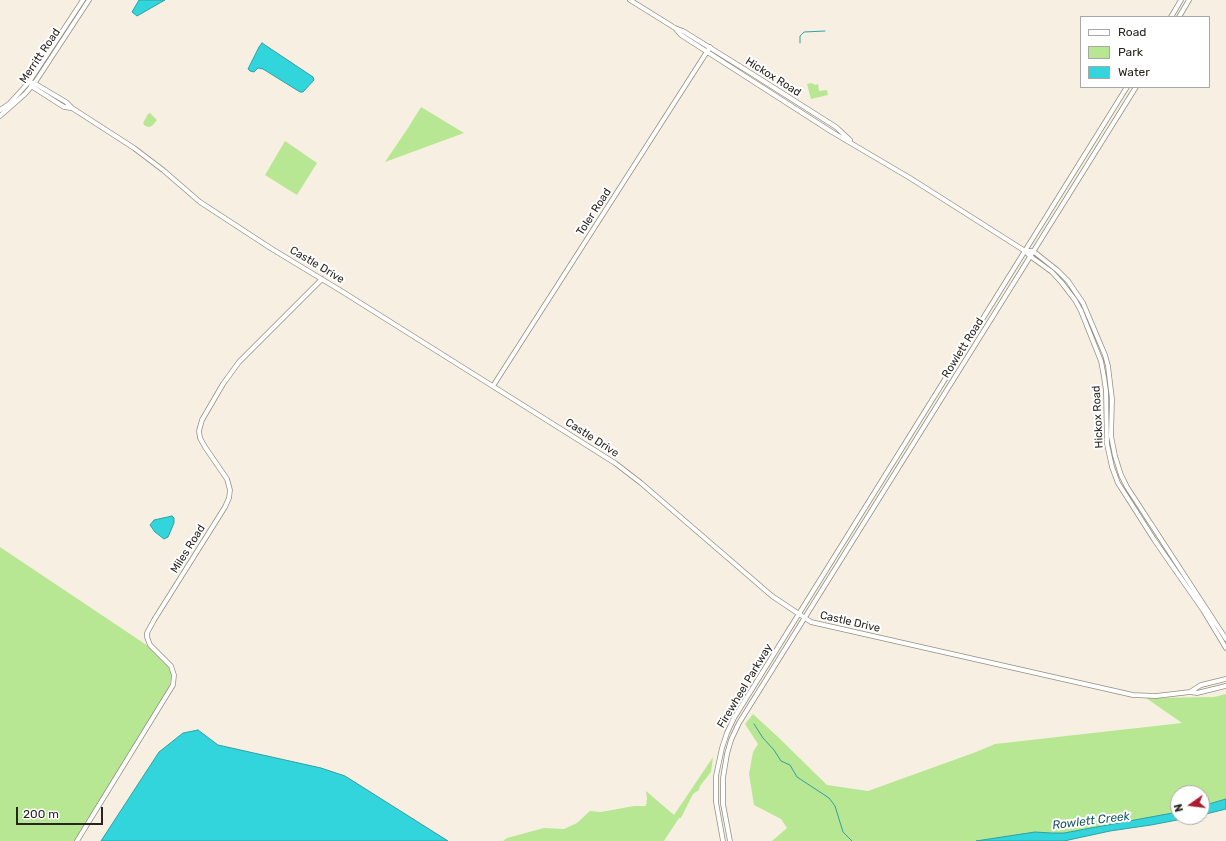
<!DOCTYPE html>
<html>
<head>
<meta charset="utf-8">
<style>
	body { margin:0 }
	#map { position:relative; width:1226px; height:841px; overflow:hidden; background:#f7f0e2; font-family:Rubik,sans-serif }
	canvas { display:block }
	.legend { position:absolute; left:1080px; top:16px; width:130px; height:72px; box-sizing:border-box; background:#fff; border:1px solid #a9a8a6; margin:0; padding:5px 7px; list-style:none; font-size:12px; color:#282520 }
	.legend li { display:flex; align-items:center; gap:8px; height:20px }
	.legend b { width:20px; border:1px solid #a9a8a6 }
	.north { position:absolute; left:1170px; top:785px; width:40px; height:40px; box-sizing:border-box; background:#fff; border:1px solid #a9a8a6; border-radius:50%; rotate:256deg; font-size:11px; font-weight:700; line-height:16px; text-align:center; color:#282520 }
	.north::after { content:''; display:block; margin:auto; width:14px; height:18px; background:#ae1b2d; clip-path:polygon(50% 0,100% 100%,50% 72%,0 100%) }
	.scale { position:absolute; left:16px; top:807px; width:87px; height:18px; box-sizing:border-box; border:2px solid #282520; border-top:0; padding-left:5px; font-size:12px; line-height:14px; white-space:nowrap; color:#282520; -webkit-text-stroke:3px #fff; paint-order:stroke }
</style>
</head>
<body>
<div id="map">
<canvas width="1226" height="841"></canvas>
<ul class="legend">
<li><b style="height:5px;background:#fff"></b>Road</li>
<li><b style="height:11px;background:#b7e792"></b>Park</li>
<li><b style="height:11px;background:#32d5db"></b>Water</li>
</ul>
<div class="north">N</div>
<div class="scale">200 m</div>
</div>
<script>
const c = document.querySelector('canvas').getContext('2d');
c.lineJoin = 'round';
function fillPath(path, color) { c.fillStyle = color; c.fill(path, 'evenodd'); }
const toPath = rows => new Path2D(rows.map(r => 'M' + r).join(''));
function trace(path, color, width, dash) { c.strokeStyle = color; c.lineWidth = width; c.lineCap = dash ? 'butt' : 'round'; c.setLineDash(dash || []); c.stroke(path); }
function label(font, color, halo, rows, align = 'center') {
  c.font = font + ' Rubik,sans-serif'; c.lineWidth = 4; c.setLineDash([]); c.textBaseline = 'middle'; c.strokeStyle = halo; c.fillStyle = color; for (const [text, x, y, turn = 0] of rows) {
    c.save(); c.translate(x, y); c.rotate((+turn || 0) * Math.PI / 180); c.textAlign = isNaN(turn) ? turn : align; if (halo) c.strokeText(text, 0, 0); c.fillText(text, 0, 0); c.restore();
  }
}
fillPath(toPath([
	[812,83,815,85,818,84,819,91,827,90,828,95,811,99,807,84],
	[421,107,464,133,385,162,408,128],
	[150,113,157,120,152,126,149,127,145,126,143,123,148,114],
	[285,141,317,163,297,195,265,175],
	[0,547,148,646,170,666,172,675,168,691,74,841,0,841],
	[1226,694,1226,801,1202,808,1202,793,1178,793,1178,815,1129,827,1006,841,772,841,787,828,781,819,754,805,749,774,753,752,758,744,745,724,753,714,778,737,827,785,868,791,976,752,995,744,1182,723,1146,698,1214,697],
	[713,757,711,772,700,786,699,790,693,794,681,818,679,818,664,841,503,841,507,838,544,828,564,829,577,823,590,811,601,812,634,806,646,806,647,799,646,791,674,815]
]), '#b7e792');
const water = toPath([
	[139,0,165,0,137,16,132,12,139,0],
	[262,43,313,77,314,80,303,92,300,92,263,69,258,68,254,72,250,71,248,69,259,47,262,43],
	[172,516,174,518,174,523,168,537,164,539,155,532,150,525,154,520,172,516],
	[198,730,218,745,321,768,345,776,448,841,101,841,159,752,183,733,198,730],
	[1226,799,1226,809,1202,815,1202,806,1226,799],
	[1178,812,1178,817,1193,817,1151,825,1110,831,1064,841,976,841,1035,832,1051,833,1064,833,1178,812]
]);
fillPath(water, '#32d5db');
trace(water, '#2fa0a3', 1);
trace(toPath([
	[800,43,800,36,804,32,825,31],
	[754,724,763,738,774,750,781,761,790,765,797,777,829,798,835,806,843,832,852,841]
]), '#2fa0a3', 1);
const secondary = toPath([
	[630,0,675,28,683,31,746,70,836,127,850,140],
	[1171,17,1181,0],
	[1179,17,1189,0],
	[675,28,681,35,832,132,910,178,1025,251,1030,256,1052,272,1062,283,1075,300,1081,311,1101,361,1104,377,1106,391,1107,444,1112,467,1118,483,1155,541,1203,610,1226,648],
	[29,82,34,83,66,102,72,108,134,148,163,170,200,202,272,249,343,292,615,463,641,483,772,596,811,622,1133,695,1156,696,1190,692,1197,693,1226,686],
	[31,86,64,107,71,108],
	[0,110,9,104,29,82,83,0],
	[0,116,25,94,36,81,89,0],
	[1025,251,1033,251,1057,270,1068,281,1083,303,1105,355,1108,366,1112,399,1111,436,1115,456,1121,475,1127,487,1226,639],
	[493,386,710,47],
	[1190,692,1201,685,1226,679],
	[77,841,173,685,174,675,171,666,150,645,147,637,147,633,154,620,225,507,229,498,230,490,227,479,205,447,200,438,199,431,202,420,223,384,239,362,322,279],
	[723,841,716,802,716,776,722,748,727,733,734,718,1127,87],
	[730,841,723,804,723,778,727,754,731,740,739,723,1136,87]
]);
trace(secondary, '#958f82', 5.5);
trace(secondary, '#fff', 4);
label('11px', '#282520', '#fff', [
	["Merritt Road",40,56,-56],
	["Hickox Road",773,77,32],
	["Toler Road",594,212,-57],
	["Castle Drive",317,265,31],
	["Rowlett Road",963,348,-58],
	["Hickox Road",1098,417,-93],
	["Castle Drive",592,438,33],
	["Miles Road",188,549,-58],
	["Castle Drive",850,622,13],
	["Firewheel Parkway",745,686,-59]
]);
label('italic 12px', '#18585b', '#fff', [
	["Rowlett Creek",1091,821,-7]
]);
</script>
</body>
</html>
